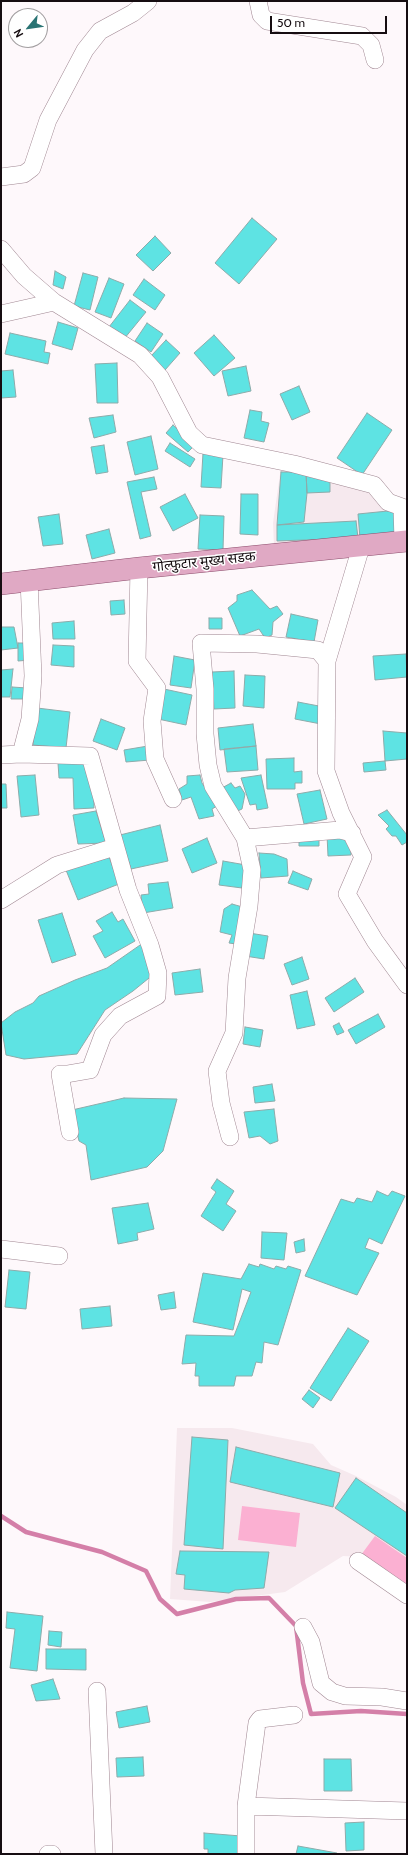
<!DOCTYPE html>
<html>
<head>
<meta charset="utf-8">
<style>
	body { margin:0 }
	#map { position:relative; width:408px; height:1855px; overflow:hidden; background:#fef8fb; font-family:Cabin,sans-serif }
	canvas { display:block }
	.frame { position:absolute; inset:0; border:2px solid #160d11; pointer-events:none }
	.north { position:absolute; left:8px; top:8px; width:40px; height:40px; box-sizing:border-box; background:#fff; border:1px solid #a29ea0; border-radius:50%; rotate:241deg; font-size:11px; font-weight:700; line-height:16px; text-align:center; color:#160d11 }
	.north::after { content:''; display:block; margin:auto; width:14px; height:18px; background:#2a7474; clip-path:polygon(50% 0,100% 100%,50% 72%,0 100%) }
	.scale { position:absolute; left:270px; top:16px; width:117px; height:18px; box-sizing:border-box; border:2px solid #160d11; border-top:0; padding-left:5px; font-size:12px; line-height:14px; white-space:nowrap; color:#160d11; -webkit-text-stroke:3px #fff; paint-order:stroke }
</style>
</head>
<body>
<div id="map">
<canvas width="408" height="1855"></canvas>
<div class="frame"></div>
<div class="north">N</div>
<div class="scale">50 m</div>
</div>
<script>
const c = document.querySelector('canvas').getContext('2d');
c.lineJoin = 'round';
function fillPath(path, color) { c.fillStyle = color; c.fill(path, 'evenodd'); }
const toPath = rows => new Path2D(rows.map(r => 'M' + r).join(''));
function trace(path, color, width, dash) { c.strokeStyle = color; c.lineWidth = width; c.lineCap = dash ? 'butt' : 'round'; c.setLineDash(dash || []); c.stroke(path); }
function label(font, color, halo, rows, align = 'center') {
  c.font = font + ' Cabin,"Noto Sans Devanagari",sans-serif'; c.lineWidth = 3; c.setLineDash([]); c.textBaseline = 'middle'; c.strokeStyle = halo; c.fillStyle = color; for (const [text, x, y, turn = 0] of rows) {
    c.save(); c.translate(x, y); c.rotate((+turn || 0) * Math.PI / 180); c.textAlign = isNaN(turn) ? turn : align; if (halo) c.strokeText(text, 0, 0); c.fillText(text, 0, 0); c.restore();
  }
}
fillPath(toPath([
	[281,467,370,488,400,510,400,537,274,546,273,523],
	[177,1428,232,1428,313,1444,331,1465,356,1476,396,1497,407,1505,407,1587,361,1557,343,1556,285,1592,210,1602,170,1599]
]), '#f6e9ee');
fillPath(toPath([
	[242,1506,300,1513,296,1547,238,1540],
	[375,1536,407,1558,407,1585,361,1555]
]), '#fbb0d2');
trace(toPath([
	[1,1516,26,1532,102,1552,146,1571,160,1599,177,1614,236,1599,269,1598,296,1626,303,1683,311,1714,361,1711,407,1714]
]), '#d47fa8', 4.5);
const building = toPath([
	[252,218,277,239,239,284,215,263,252,218],
	[155,236,171,253,153,271,136,255,155,236],
	[55,271,66,277,63,289,53,285,55,271],
	[83,273,98,277,90,310,74,306,83,273],
	[109,278,124,284,111,318,95,312,109,278],
	[144,279,165,295,155,310,133,295,144,279],
	[130,300,146,312,124,339,109,327,130,300],
	[58,322,78,328,72,350,52,344,58,322],
	[147,323,163,334,151,352,135,341,147,323],
	[10,333,46,341,44,352,50,353,48,364,5,354,10,333],
	[214,335,235,358,214,376,194,353,214,335],
	[166,340,180,353,165,370,151,356,166,340],
	[117,363,118,403,97,403,95,364,117,363],
	[246,366,251,391,228,396,222,371,246,366],
	[13,370,16,397,1,398,1,371,13,370],
	[299,386,310,412,292,420,280,394,299,386],
	[250,410,262,412,261,421,269,423,264,442,244,438,250,410],
	[367,413,392,430,362,475,337,458,367,413],
	[113,415,116,432,94,438,89,418,113,415],
	[173,425,195,445,188,452,166,433,173,425],
	[151,436,158,469,135,475,127,442,151,436],
	[170,443,195,459,190,467,165,451,170,443],
	[104,445,108,472,96,474,91,447,104,445],
	[203,453,223,455,221,488,201,487,203,453],
	[281,472,306,472,307,493,304,522,277,525,281,472],
	[306,472,330,477,330,492,307,493,306,472],
	[154,477,157,489,141,492,151,536,140,539,127,482,154,477],
	[185,494,198,518,173,531,160,507,185,494],
	[241,494,258,494,258,535,240,534,241,494],
	[398,510,397,536,360,538,358,514,398,510],
	[59,514,63,544,43,546,38,517,59,514],
	[200,515,224,516,223,550,198,549,200,515],
	[356,521,358,538,277,541,277,525,356,521],
	[109,529,115,553,92,559,86,535,109,529],
	[252,590,270,609,277,606,283,614,273,622,272,635,265,638,259,629,240,636,228,608,237,601,237,595,252,590],
	[124,600,125,614,111,615,110,601,124,600],
	[291,614,318,620,314,642,286,637,291,614],
	[209,618,222,618,222,629,209,629,209,618],
	[74,621,75,639,53,639,52,623,74,621],
	[1,627,14,627,18,648,1,650,1,627],
	[18,643,30,643,30,660,18,661,18,643],
	[53,645,74,646,74,667,51,665,53,645],
	[406,654,407,677,375,680,373,656,406,654],
	[174,656,195,660,191,688,170,685,174,656],
	[13,669,10,697,1,697,1,670,13,669],
	[234,671,235,708,214,709,212,672,234,671],
	[245,675,265,676,264,708,243,706,245,675],
	[12,687,27,688,26,699,11,699,12,687],
	[164,689,192,695,186,725,158,719,164,689],
	[298,702,324,707,321,724,295,719,298,702],
	[37,708,70,712,66,748,33,745,37,708],
	[101,719,125,728,117,750,93,741,101,719],
	[253,724,256,746,220,750,218,728,253,724],
	[383,731,407,733,407,759,385,761,383,731],
	[148,746,150,760,126,762,124,750,148,746],
	[256,746,258,770,227,772,224,749,256,746],
	[294,758,294,772,302,771,302,783,295,783,295,789,267,789,266,759,294,758],
	[385,761,386,770,364,772,363,763,385,761],
	[88,762,94,792,94,808,74,809,73,778,59,778,58,763,88,762],
	[35,775,39,815,21,817,17,776,35,775],
	[200,775,202,783,217,806,212,809,214,816,199,819,191,797,182,800,179,789,187,784,187,776,200,775],
	[261,775,268,808,257,810,256,804,250,805,241,778,261,775],
	[1,778,1,784,6,784,7,808,1,808,1,778],
	[231,783,235,788,240,786,245,794,242,809,233,813,220,789,231,783],
	[320,790,327,819,304,824,297,794,320,790],
	[387,810,407,835,407,842,402,845,396,836,392,836,386,829,389,826,378,815,387,810],
	[96,811,106,843,78,844,73,815,96,811],
	[160,825,168,861,131,869,120,835,160,825],
	[350,834,351,855,328,856,327,835,350,834],
	[299,835,319,835,319,846,299,846,299,835],
	[207,838,217,863,192,873,182,849,207,838],
	[259,853,274,854,287,859,288,876,261,878,259,853],
	[108,854,119,884,78,900,66,870,108,854],
	[223,861,246,865,242,888,219,885,223,861],
	[293,871,312,879,308,890,288,883,293,871],
	[168,882,173,908,143,913,141,895,149,894,148,884,168,882],
	[232,904,246,908,236,944,229,943,232,935,220,932,224,909,232,904],
	[112,912,118,922,123,919,135,941,105,958,93,936,103,931,96,921,112,912],
	[62,913,76,955,52,963,38,920,62,913],
	[249,933,268,936,264,959,245,956,249,933],
	[143,943,154,974,133,991,105,1010,77,1054,24,1059,6,1055,1,1023,15,1012,33,1003,39,996,75,980,107,968,143,943],
	[302,957,309,979,292,985,284,964,302,957],
	[200,969,203,992,175,995,172,973,200,969],
	[355,978,364,992,334,1012,325,998,355,978],
	[307,991,315,1025,297,1029,290,995,307,991],
	[378,1014,385,1027,356,1044,348,1030,378,1014],
	[339,1023,344,1032,337,1035,333,1026,339,1023],
	[245,1027,263,1030,260,1047,243,1044,245,1027],
	[272,1084,275,1101,255,1103,253,1087,272,1084],
	[124,1098,177,1099,163,1151,147,1167,91,1180,86,1145,79,1141,72,1110,124,1098],
	[274,1109,278,1141,270,1144,260,1136,249,1138,244,1112,274,1109],
	[217,1179,234,1191,226,1204,236,1211,223,1231,201,1216,216,1192,211,1188,217,1179],
	[377,1191,388,1196,392,1191,405,1196,382,1244,369,1238,365,1248,379,1253,357,1295,305,1276,341,1199,354,1203,357,1198,372,1202,377,1191],
	[148,1203,154,1229,137,1233,138,1240,118,1244,112,1208,148,1203],
	[262,1232,287,1233,284,1260,261,1258,262,1232],
	[304,1239,305,1251,296,1253,294,1242,304,1239],
	[249,1264,259,1267,260,1264,274,1269,276,1266,286,1269,288,1266,301,1270,278,1345,264,1342,262,1363,256,1362,252,1376,236,1376,234,1386,199,1386,199,1376,195,1376,196,1363,182,1364,186,1335,234,1336,251,1292,242,1289,233,1330,193,1322,203,1273,241,1279,249,1264],
	[9,1270,30,1272,26,1309,5,1307,9,1270],
	[174,1292,176,1308,161,1310,158,1295,174,1292],
	[110,1306,112,1326,82,1329,80,1309,110,1306],
	[348,1328,369,1341,331,1401,310,1388,348,1328],
	[309,1390,320,1398,313,1408,302,1399,309,1390],
	[192,1437,228,1440,223,1549,184,1545,192,1437],
	[236,1447,340,1473,333,1507,230,1482,236,1447],
	[356,1478,407,1513,407,1556,335,1508,356,1478],
	[180,1551,269,1552,264,1588,235,1590,229,1593,184,1589,185,1575,176,1574,180,1551],
	[7,1612,43,1616,37,1671,10,1668,15,1629,6,1628,7,1612],
	[49,1631,62,1632,61,1647,48,1645,49,1631],
	[46,1649,86,1649,86,1670,46,1669,46,1649],
	[53,1679,60,1699,36,1701,31,1685,53,1679],
	[147,1706,150,1722,119,1728,116,1712,147,1706],
	[143,1757,144,1776,117,1777,116,1758,143,1757],
	[324,1759,351,1759,352,1791,324,1791,324,1759],
	[364,1822,364,1850,346,1851,345,1823,364,1822],
	[204,1833,241,1836,240,1854,208,1854,208,1849,204,1849,204,1833],
	[298,1846,337,1853,337,1854,296,1854,298,1846]
]);
fillPath(building, '#5ee3e3');
trace(building, '#8dabaa', 1);
const minor = toPath([
	[258,1,261,15,267,21,362,36,371,45,375,60],
	[1,177,24,174,32,168,48,120,85,50,100,31,133,13,148,1],
	[1,249,24,276,54,302,140,355,160,377,189,433,202,445,294,464,374,485,388,502,402,507,403,541],
	[1,314,54,302],
	[361,547,327,661,326,771,341,813,363,857,347,894,375,941,407,985],
	[139,568,137,661,157,688,152,721,155,759,173,799],
	[21,754,30,719,33,676,29,580],
	[1,755,21,754,90,756,128,890,150,945,158,973,157,996,120,1016,103,1035,90,1070,67,1074,60,1074,70,1132],
	[245,838,213,786,208,765,205,734,205,689,201,643,257,644,318,650,327,661],
	[1,900,57,865,115,847],
	[230,1137,221,1103,217,1071,234,1033,237,978,249,906,252,870,245,838,340,830,352,833],
	[1,1249,59,1256],
	[358,1561,407,1595],
	[303,1627,311,1642,321,1683,332,1692,345,1696,382,1697,407,1701],
	[97,1691,104,1854],
	[246,1806,257,1723,260,1719,294,1715],
	[48,1854,52,1854],
	[246,1854,246,1806,407,1811]
]);
const major = toPath([
	[1,584,139,568,407,541]
]);
trace(minor, '#a08792', 18);
trace(major, '#8c4d6c', 22);
trace(minor, '#fff', 17);
trace(major, '#e0a9c4', 21);
label('14px', '#160d11', '#fff', [
	["गोल्फुटार मुख्य सडक",204,562,-6]
]);
</script>
</body>
</html>
